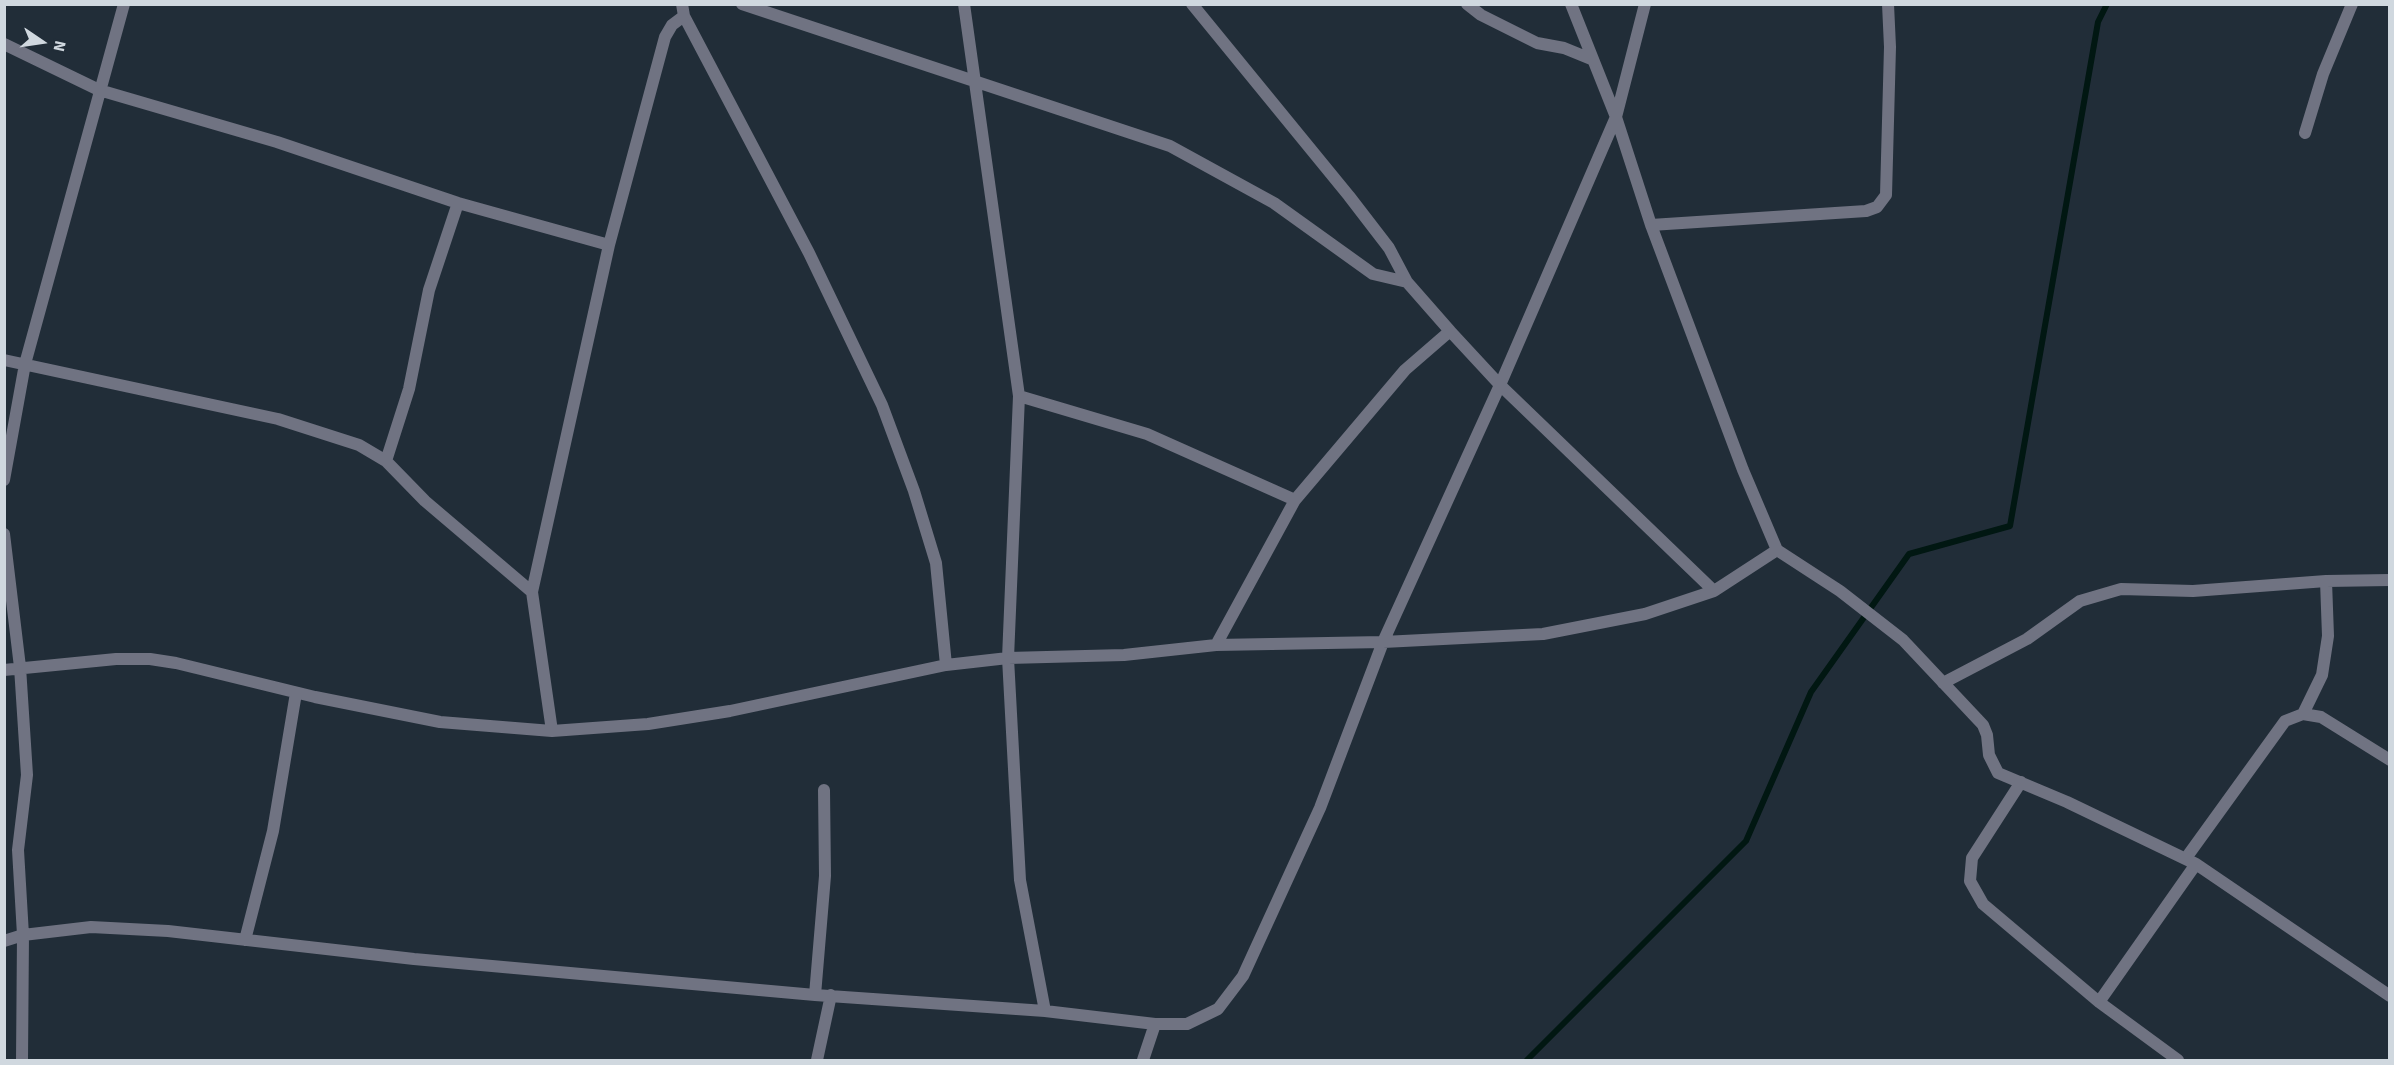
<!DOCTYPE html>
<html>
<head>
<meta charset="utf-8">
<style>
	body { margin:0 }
	#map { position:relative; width:2394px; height:1065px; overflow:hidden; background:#212d38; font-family:"Source Sans 3",sans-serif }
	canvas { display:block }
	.frame { position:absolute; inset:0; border:6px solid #d0d8df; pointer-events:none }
	.north { position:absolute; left:12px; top:12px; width:60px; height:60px; -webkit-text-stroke:4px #212d38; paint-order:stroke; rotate:103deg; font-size:16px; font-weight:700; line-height:24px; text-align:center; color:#d0d8df }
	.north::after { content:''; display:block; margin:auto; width:21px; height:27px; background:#d0d8df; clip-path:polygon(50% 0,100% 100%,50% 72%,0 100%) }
</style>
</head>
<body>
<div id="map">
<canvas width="2394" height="1065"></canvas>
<div class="frame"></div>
<div class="north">N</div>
</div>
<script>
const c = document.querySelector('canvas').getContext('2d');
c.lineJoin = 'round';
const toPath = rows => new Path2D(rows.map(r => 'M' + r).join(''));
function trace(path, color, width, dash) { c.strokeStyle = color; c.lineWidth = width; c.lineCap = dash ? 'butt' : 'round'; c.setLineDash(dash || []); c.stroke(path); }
trace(toPath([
	[1527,1060,1746,841,1811,692,1909,554,2010,526,2098,22,2107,4]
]), '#011712', 6);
trace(toPath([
	[682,4,684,16,809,253,882,405,914,491,936,563,946,665],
	[742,4,1170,146,1274,203,1373,274,1407,282],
	[964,4,1019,396,1008,658,1020,880,1045,1011],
	[1192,4,1349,196,1389,248,1407,282,1450,331,1500,385,1714,591,1777,550],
	[1467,4,1481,15,1537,43,1564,48,1591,59],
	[1571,4,1616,117,1651,225,1743,470,1777,550,1840,591,1903,640,1983,725,1987,735,1989,755,1998,773,2067,802,2196,864,2390,996],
	[4,44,99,90,277,142,458,203,609,245],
	[2305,133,2323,74,2352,4],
	[1651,225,1866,211,1877,207,1886,195,1890,47,1888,4],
	[4,360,278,419,359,445,386,461,425,501,532,592],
	[1019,396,1147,434,1295,500],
	[386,461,409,389,429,290,458,203],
	[4,480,25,364,124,4],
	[4,534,20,667,27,775,18,850,23,935,22,1060],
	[1216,645,1295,500,1405,370,1450,331],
	[4,670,116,659,150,659,176,663,315,697,440,722,552,731,648,724,730,711,946,665,1008,658,1124,655,1216,645,1383,642,1543,634,1645,614,1714,591],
	[1943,683,2027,639,2080,601,2121,589,2193,591,2326,581,2390,580],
	[2303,714,2322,675,2328,636,2326,581],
	[552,731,532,592,609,245,665,37,672,25,684,16],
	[2021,782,1972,858,1970,881,1983,904,2099,1002,2178,1060],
	[2186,858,2285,721,2303,714,2321,717,2390,760],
	[245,940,273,831,296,693],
	[4,941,23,935,91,927,168,931,414,959,815,995,1045,1011,1155,1024],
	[815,995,825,876,824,790],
	[2099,1002,2196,864],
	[817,1060,831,995],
	[1143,1060,1155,1024,1187,1024,1218,1009,1243,976,1320,808,1383,642,1500,385,1616,117,1645,4]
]), '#707382', 12);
</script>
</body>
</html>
